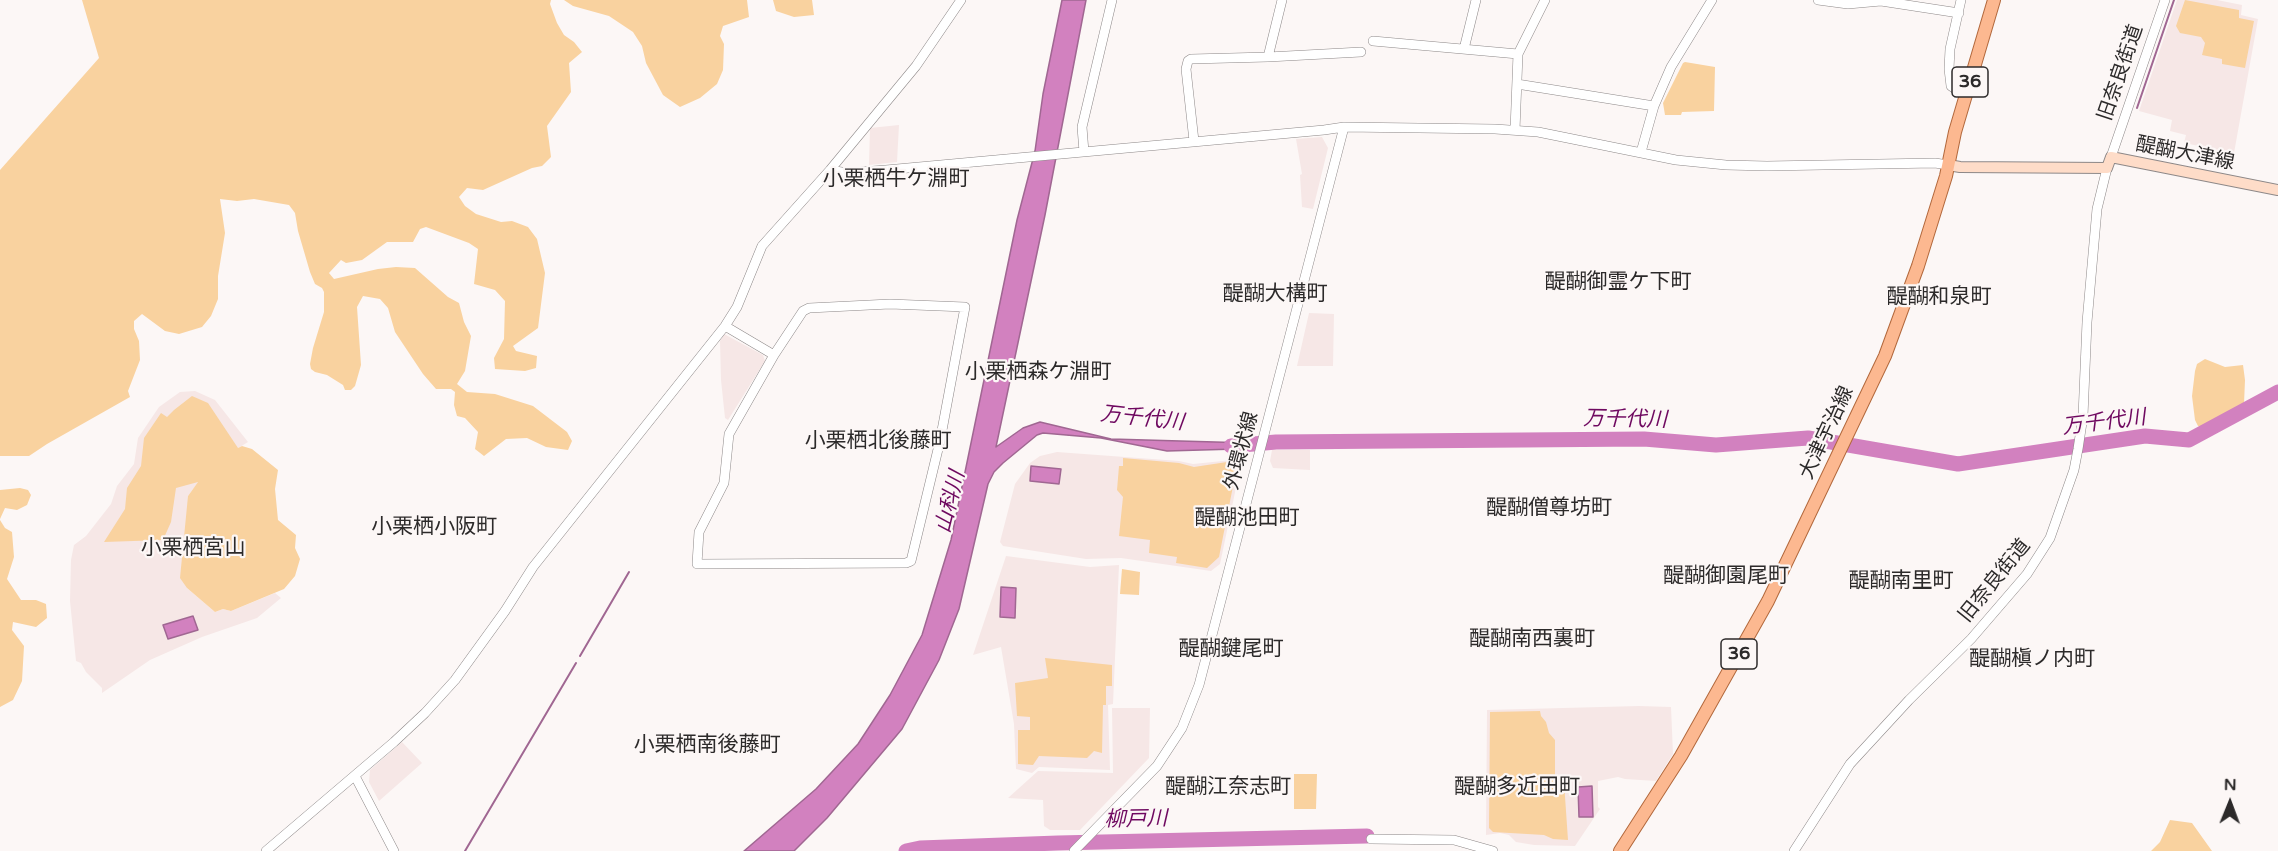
<!DOCTYPE html>
<html>
<head>
<meta charset="utf-8">
<style>
	body { margin:0 }
	#map { position:relative; width:2278px; height:851px; overflow:hidden; background:#fcf7f6; font-family:"Varela Round",sans-serif }
	canvas { display:block }
	.north { position:absolute; left:2200px; top:773px; width:60px; height:60px; -webkit-text-stroke:4px #fcf7f6; paint-order:stroke; rotate:1deg; font-size:16px; font-weight:700; line-height:24px; text-align:center; color:#2c2a2a }
	.north::after { content:''; display:block; margin:auto; width:21px; height:27px; background:#2c2a2a; clip-path:polygon(50% 0,100% 100%,50% 72%,0 100%) }
</style>
</head>
<body>
<div id="map">
<canvas width="2278" height="851"></canvas>
<div class="north">N</div>
</div>
<script>
const c = document.querySelector('canvas').getContext('2d');
c.lineJoin = 'round';
function fillPath(path, color) { c.fillStyle = color; c.fill(path, 'evenodd'); }
const toPath = rows => new Path2D(rows.map(r => 'M' + r).join(''));
function trace(path, color, width, dash) { c.strokeStyle = color; c.lineWidth = width; c.lineCap = dash ? 'butt' : 'round'; c.setLineDash(dash || []); c.stroke(path); }
function label(font, color, halo, rows, align = 'center') {
  c.font = font + ' "Varela Round","Noto Sans JP",sans-serif'; c.lineWidth = 4.5; c.setLineDash([]); c.textBaseline = 'middle'; c.strokeStyle = halo; c.fillStyle = color; for (const [text, x, y, turn = 0] of rows) {
    c.save(); c.translate(x, y); c.rotate((+turn || 0) * Math.PI / 180); c.textAlign = isNaN(turn) ? turn : align; if (halo) c.strokeText(text, 0, 0); c.fillText(text, 0, 0); c.restore();
  }
}
fillPath(toPath([
	[2177,0,2217,0,2242,5,2241,15,2258,19,2234,153,2184,143,2186,135,2170,131,2172,120,2139,111],
	[899,125,897,162,869,165,870,128],
	[1322,137,1328,148,1313,209,1302,207,1300,175,1302,174,1296,139],
	[1309,313,1334,314,1333,366,1297,366],
	[724,334,763,355,765,361,728,420,725,418,721,380,720,341],
	[195,391,215,400,248,442,227,455,202,477,188,496,187,588,215,612,223,609,231,611,275,593,281,598,257,618,202,637,150,660,102,693,102,688,86,672,81,663,76,661,70,601,71,560,74,545,86,536,111,504,117,486,134,464,138,438,159,407,180,392],
	[1272,450,1310,450,1310,470,1273,468,1270,461],
	[1057,452,1179,461,1193,464,1242,459,1220,564,1211,571,1121,558,1086,559,1003,546,1000,542,1015,484,1030,463,1040,456],
	[1006,556,1090,567,1119,565,1113,704,1108,705,1110,770,1039,767,1032,773,1016,769,1014,724,1001,647,973,655],
	[1639,706,1671,707,1673,754,1656,781,1625,779,1618,777,1598,781,1598,807,1600,809,1575,846,1534,845,1516,842,1509,835,1500,833,1486,835,1487,710],
	[1112,708,1150,708,1149,758,1080,830,1050,830,1044,826,1043,800,1008,798,1038,771,1113,773],
	[402,742,422,763,379,801,369,782,370,770]
]), '#f6e7e6');
fillPath(toPath([
	[82,0,551,0,550,4,557,23,564,35,574,42,582,52,569,63,571,92,547,126,551,157,542,166,532,168,483,190,467,188,459,197,465,206,476,214,501,222,512,221,528,227,537,239,545,273,538,328,513,346,516,351,537,356,536,368,525,371,495,369,494,358,504,339,505,301,495,290,474,284,478,249,469,243,426,227,420,229,413,242,387,242,362,260,346,263,341,260,329,273,334,279,378,269,396,267,415,268,448,297,459,303,464,322,471,336,465,371,457,384,467,392,495,394,533,406,567,432,572,441,568,450,546,447,527,438,506,439,484,456,475,449,478,432,465,418,457,416,454,405,455,392,451,389,436,389,423,374,395,332,388,308,380,299,363,296,357,307,361,365,355,386,351,390,345,390,343,385,327,375,315,372,311,369,310,364,313,348,324,312,324,292,322,288,315,284,310,272,298,231,295,213,289,205,254,199,237,201,220,199,225,233,218,276,218,299,211,316,202,327,179,334,165,331,142,314,134,321,134,329,139,341,140,360,128,391,130,397,47,444,29,456,0,456,0,170,99,58],
	[564,0,747,0,749,17,723,26,720,36,724,44,723,70,717,84,700,98,680,107,663,95,646,63,642,46,633,32,609,16,573,6],
	[773,0,812,0,814,15,794,17,776,11],
	[2185,0,2239,10,2239,18,2254,21,2245,68,2222,64,2222,59,2202,55,2205,43,2201,37,2180,33,2176,26],
	[1685,62,1715,67,1714,111,1682,112,1681,115,1665,115,1663,103,1683,63],
	[2205,359,2225,367,2243,365,2245,380,2244,404,2214,425,2204,428,2198,426,2195,420,2192,396,2195,371,2197,364],
	[192,396,208,403,238,448,242,446,252,449,278,470,275,489,278,520,296,535,295,548,300,559,295,576,284,589,231,611,223,609,215,612,187,588,180,578,188,496,198,482,176,488,171,522,163,540,104,542,125,509,127,488,141,466,144,438,161,413,167,417,174,410],
	[1123,458,1179,463,1194,467,1227,462,1236,471,1219,557,1207,568,1176,563,1177,557,1149,553,1150,540,1119,536,1123,497,1117,490,1119,466,1123,466],
	[20,488,28,490,31,495,27,505,17,510,5,508,0,519,0,490],
	[0,520,5,528,12,532,14,557,7,579,21,600,36,600,46,604,47,618,36,627,13,622,12,630,24,646,22,681,13,700,0,707],
	[1122,569,1140,572,1139,595,1120,594],
	[1045,658,1112,665,1112,686,1106,686,1106,705,1103,705,1102,753,1094,751,1087,758,1039,756,1033,765,1018,764,1018,730,1030,730,1030,717,1017,716,1015,683,1048,678],
	[1540,711,1541,716,1546,722,1549,733,1555,740,1555,782,1564,782,1568,840,1553,839,1544,835,1493,832,1489,828,1490,712],
	[1294,774,1317,774,1316,809,1294,809],
	[2170,820,2192,823,2212,851,2151,851,2160,842]
]), '#f9d29f');
const water = toPath([
	[1062,0,1086,0,1045,215,996,447,1023,428,1040,422,1111,439,1250,443,1478,442,1167,451,1101,438,1043,433,1037,435,1003,463,994,472,988,484,959,609,939,660,902,729,827,818,794,851,744,851,816,789,858,744,890,695,922,635,951,540,1017,220,1035,151,1043,94,1062,0],
	[1031,466,1061,469,1059,484,1030,481,1031,466],
	[1001,587,1016,588,1015,618,1000,617,1001,587],
	[193,616,198,630,168,639,163,625,193,616],
	[1592,786,1593,817,1579,817,1578,787,1592,786]
]);
fillPath(water, '#d281bf');
trace(water, '#a06792', 1.5);
trace(toPath([
	[2137,108,2174,0],
	[580,656,629,572],
	[465,851,576,663]
]), '#a06792', 2);
trace(toPath([
	[1231,446,1276,442,1644,439,1716,445,1808,438,1958,464,2145,436,2189,440,2278,392],
	[906,851,920,848,1058,843,1367,836]
]), '#d281bf', 15);
const tertiary = toPath([
	[1818,0,1848,4,1881,1,1959,13],
	[1961,0,1950,49,1949,69,1951,86,1966,96],
	[1373,41,1518,54],
	[1464,49,1476,0],
	[1268,57,1282,0],
	[1517,84,1654,106],
	[1515,130,1518,54,1545,0],
	[1194,141,1186,69,1188,61,1191,59,1268,57,1361,52],
	[1084,152,1082,127,1112,0],
	[1641,152,1654,106,1671,67,1712,0],
	[2111,157,2165,0],
	[830,170,847,173,886,170,1324,130,1344,127,1495,129,1538,132,1676,160,1726,165,1767,166,1935,163,1948,165],
	[890,304,965,307,940,441,911,561,906,563,697,564,699,532,724,483,729,434,774,355,803,311,809,308,890,304],
	[725,326,774,355],
	[355,776,394,851],
	[1371,839,1454,840,1493,851],
	[266,851,394,742,425,713,455,680,505,611,533,567,725,326,737,307,762,246,830,170,916,66,961,0],
	[1074,851,1157,766,1182,728,1199,685,1344,127],
	[1794,851,1850,764,1909,700,1971,639,2027,574,2050,538,2074,470,2078,449,2083,416,2087,322,2097,209,2107,168]
]);
const secondary = toPath([
	[1948,165,1960,167,2107,168,2111,157,2278,190]
]);
const primary = toPath([
	[1620,851,1681,756,1768,601,1885,356,1918,266,1946,176,1955,132,1994,0]
]);
trace(tertiary, '#8d8888', 10);
trace(secondary, '#8d8888', 12);
trace(primary, '#b2683c', 14);
trace(tertiary, '#fff', 9);
trace(secondary, '#fedcc8', 10);
trace(primary, '#fcb890', 12);
for (const [x, y, w] of [
	[1970,82,36],
	[1739,654,36]
]) { const box = new Path2D(); box.roundRect(x - w / 2, y - 15, w, 30, 4.5); c.fillStyle = '#fcf7f6'; c.fill(box); trace(box, '#2c2a2a', 1.5); }
label('bold 18px', '#2c2a2a', null, [
	["36",1970,82],
	["36",1739,654]
]);
label('20px', '#2c2a2a', '#fcf7f6', [
	["旧奈良街道",2121,73,-71],
	["醍醐大津線",2185,154,11],
	["大津宇治線",1827,433,-65],
	["外環状線",1242,451,-75],
	["旧奈良街道",1995,581,-51]
]);
label('21px', '#2c2a2a', '#fcf7f6', [
	["小栗栖牛ケ淵町",896,179],
	["醍醐御霊ケ下町",1618,282],
	["醍醐大構町",1275,294],
	["醍醐和泉町",1939,297],
	["小栗栖森ケ淵町",1038,372],
	["小栗栖北後藤町",878,441],
	["醍醐僧尊坊町",1549,508],
	["醍醐池田町",1247,518],
	["小栗栖小阪町",434,527],
	["小栗栖宮山",193,548],
	["醍醐御園尾町",1726,576],
	["醍醐南里町",1901,581],
	["醍醐南西裏町",1532,639],
	["醍醐鍵尾町",1231,649],
	["醍醐槇ノ内町",2032,659],
	["小栗栖南後藤町",707,745],
	["醍醐江奈志町",1228,787],
	["醍醐多近田町",1517,787]
]);
label('italic 21px', '#6f0960', '#fcf7f6', [
	["万千代川",1142,419,6],
	["万千代川",1625,420,1],
	["万千代川",2104,423,-7],
	["山科川",951,502,-76],
	["柳戸川",1136,820,-1]
]);
</script>
</body>
</html>
